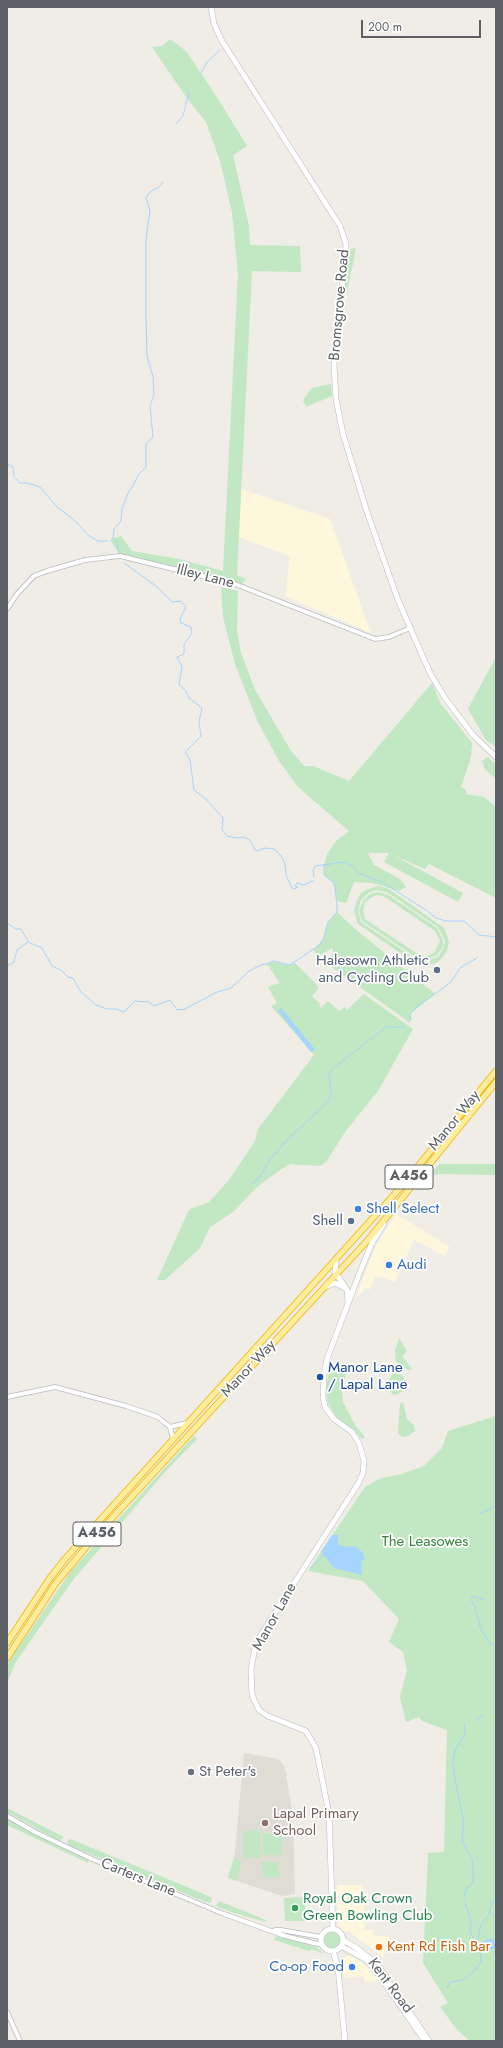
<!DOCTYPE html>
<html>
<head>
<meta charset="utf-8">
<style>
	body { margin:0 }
	#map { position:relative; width:503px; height:2048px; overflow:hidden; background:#efede5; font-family:Jost,sans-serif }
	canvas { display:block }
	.frame { position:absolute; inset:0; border:8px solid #5c6065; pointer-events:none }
	.scale { position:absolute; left:361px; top:20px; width:120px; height:18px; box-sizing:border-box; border:2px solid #5c6065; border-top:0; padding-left:5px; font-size:12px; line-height:14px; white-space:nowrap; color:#5c6065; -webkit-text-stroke:3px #fff; paint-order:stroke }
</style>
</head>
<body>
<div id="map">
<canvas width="503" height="2048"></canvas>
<div class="frame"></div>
<div class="scale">200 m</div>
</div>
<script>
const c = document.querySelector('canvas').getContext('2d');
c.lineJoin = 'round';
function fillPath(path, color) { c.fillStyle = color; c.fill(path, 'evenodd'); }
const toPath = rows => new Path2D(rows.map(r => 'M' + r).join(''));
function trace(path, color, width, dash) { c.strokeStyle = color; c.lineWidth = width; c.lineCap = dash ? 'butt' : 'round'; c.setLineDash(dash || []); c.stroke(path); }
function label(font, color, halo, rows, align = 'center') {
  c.font = font + ' Jost,sans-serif'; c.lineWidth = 3.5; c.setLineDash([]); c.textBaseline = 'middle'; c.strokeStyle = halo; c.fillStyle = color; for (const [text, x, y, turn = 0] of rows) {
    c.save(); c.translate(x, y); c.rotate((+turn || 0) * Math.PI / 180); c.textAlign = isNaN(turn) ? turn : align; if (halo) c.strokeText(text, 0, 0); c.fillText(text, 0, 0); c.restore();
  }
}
fillPath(toPath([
	[241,489,330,519,371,633,285,596,290,556,239,537],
	[396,1214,450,1247,444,1256,414,1240,395,1282,380,1276,379,1278,375,1277,369,1290,366,1288,358,1296,357,1294,376,1245],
	[337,1885,363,1885,365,1930,374,1930,373,1935,390,1937,390,1947,383,1957,348,1931,342,1931,338,1925],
	[348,1955,362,1962,379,1981,365,1982,363,1976,344,1978,341,1960]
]), '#fef7db');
fillPath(toPath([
	[244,1753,279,1759,285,1768,293,1817,295,1894,282,1896,228,1878,235,1853]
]), '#dfdcd3');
fillPath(toPath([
	[170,39,186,51,215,94,247,146,233,155,249,226,250,245,300,246,301,272,252,271,237,575,246,579,242,584,121,556,110,540,121,536,132,551,179,559,223,571,238,274,232,212,220,161,206,122,186,97,152,47,162,46],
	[356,248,347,293,344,293,350,249],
	[331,384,332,396,306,407,303,400,312,388],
	[221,587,238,591,237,631,241,653,255,690,291,751,304,766,313,766,349,781,432,683,441,704,472,743,471,757,461,787,466,790,466,794,484,797,496,807,496,898,429,864,425,869,393,855,463,893,458,902,384,862,389,853,368,853,374,865,400,879,406,887,399,891,373,883,354,882,346,903,337,901,333,882,324,875,324,865,327,854,336,841,349,831,298,787,279,761,257,720,235,664,223,617],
	[496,657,496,747,486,740,468,709],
	[487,757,496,764,496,779,485,769,482,761],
	[378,886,389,889,444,928,449,941,447,951,440,960,434,964,426,965,415,963,358,924,354,911,358,898,361,893,368,889],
	[378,890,388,893,438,927,445,941,443,949,438,957,426,961,417,960,361,922,358,911,361,900,370,892],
	[378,892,387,894,437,928,443,941,442,948,437,955,426,960,417,958,362,921,359,911,363,901,370,894],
	[378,895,385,897,435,931,440,941,434,953,426,956,419,955,365,919,363,911,365,902,372,897],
	[337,912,354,928,435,994,410,1014,411,1019,409,1022,330,966,328,962,333,953,333,948,318,956,313,950,323,940,328,922],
	[273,961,288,965,294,962,318,986,318,989,312,996,320,1004,319,1005,321,1008,328,1001,339,1011,345,1007,347,1010,364,994,413,1029,378,1091,345,1132,326,1162,320,1166,290,1164,280,1170,257,1187,233,1212,210,1227,200,1248,165,1280,157,1280,188,1212,192,1208,208,1203,229,1180,255,1141,258,1129,314,1055,271,1006,277,1003,268,987,280,983,267,964],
	[439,1164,496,1164,496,1175,441,1174,429,1176],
	[399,1338,407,1351,402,1356,412,1369,408,1370,396,1362,395,1350],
	[330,1365,342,1369,346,1373,342,1391,343,1402,355,1425,365,1437,362,1439,355,1431,337,1418,328,1403,326,1390],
	[396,1371,403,1376,405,1382,403,1391,396,1395,392,1394,390,1390,389,1380,392,1374],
	[403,1402,407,1419,414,1425,415,1431,408,1436,402,1437,398,1433,400,1404],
	[496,1416,496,2041,470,2041,458,2031,440,2007,448,2003,423,1963,428,1853,444,1852,447,1730,422,1721,419,1717,406,1722,400,1697,407,1670,403,1652,389,1642,399,1619,363,1581,308,1571,365,1487,381,1478,402,1474,424,1466,442,1448,448,1431],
	[194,1436,197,1439,164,1473,73,1580,15,1663,7,1684,7,1666,9,1661,71,1571],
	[7,1808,13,1811,64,1837,59,1841,7,1812],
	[7,1818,48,1841,88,1860,88,1863,7,1825],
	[260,1830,261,1857,243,1858,243,1831],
	[263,1833,282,1833,282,1855,263,1855],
	[70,1839,197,1891,212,1898,211,1902,210,1903,198,1899,68,1845,67,1841],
	[234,1858,239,1860,241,1864,237,1881,228,1878],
	[262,1862,279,1862,279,1877,263,1877],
	[305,1897,306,1921,285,1921,284,1898],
	[219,1901,266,1920,266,1922,234,1913,216,1906],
	'323 1941a9 9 0 1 1 18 0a9 9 0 1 1-18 0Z',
	[276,1936,316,1947,324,1954,312,1949,309,1951,274,1940]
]), '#c1e7c3');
fillPath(toPath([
	[281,1008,312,1046,315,1049,311,1052,278,1011],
	[332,1535,339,1535,337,1542,341,1546,356,1547,362,1552,365,1559,361,1562,362,1575,334,1568,321,1552],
	[492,1938,496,1945,495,1948,481,1953,477,1944]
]), '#a5d4ff');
trace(toPath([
	[201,73,207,62,220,50],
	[176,124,183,116,189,92],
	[7,464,13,467,14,477,20,483,27,483,40,487,57,507,73,519,88,535,98,541,108,541],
	[113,538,114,529,121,521,122,509,129,491,131,489,139,474,146,467,146,444,153,437,150,406,154,395,153,377,147,356,146,315,146,239,150,211,146,198,150,192,159,187,163,182],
	[111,540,113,538,116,541,119,552],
	[124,563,157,587,172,602,181,601,186,607,180,619,181,623,191,627,192,633,184,644,184,654,177,657,182,667,179,684,186,691,189,698,202,708,199,722,201,736,185,752,190,760,194,790,206,799,223,818,222,830,227,836,237,838,243,837,249,839,256,851,266,848,274,849,282,857,285,864,286,875,292,888,295,889,298,887,295,886,297,883,304,885,313,881],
	[314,877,313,870,315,866,345,862,354,867,358,873,382,882,426,910,436,918,446,921,464,921,479,935,496,937],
	[7,923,16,929,21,929,28,941],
	[28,942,42,948,52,966,61,970,68,977,73,978,81,992,96,1005,107,1009,117,1009,124,1012,135,1001,149,1002,154,1006,170,1000,177,1010,185,1009,217,992,231,988,249,971,261,965,267,964,273,961,290,965,318,946,323,940,328,922,337,912,337,907,335,887,333,882,324,875,324,865],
	[7,966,14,962,17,950,28,942],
	[409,1022,411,1019,410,1014,418,1006,450,983,460,968,477,958],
	[251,1184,259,1179,269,1161,288,1139,329,1101,331,1093,329,1075,331,1070,386,1027,405,1027],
	[479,1514,496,1506],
	[311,1568,324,1555],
	[486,1600,473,1596,471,1600,475,1607,481,1630,490,1643,496,1646],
	[493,1702,496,1699],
	[476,1720,483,1716],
	[464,1899,465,1891,473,1882,473,1866,472,1858,464,1845,462,1838,464,1823,455,1780,453,1762,455,1751,465,1733,464,1723],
	[465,1902,471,1920,470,1932,477,1944],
	[490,1911,496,1918],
	[447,1988,450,1982,463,1980,473,1972,481,1962,481,1956,477,1944,481,1924,488,1916,492,1903,496,1898]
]), '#a5d4ff', 1);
const tertiary = toPath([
	[7,609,17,594,34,576,47,571,85,560,120,556,235,584,375,639,389,637,410,628],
	[7,1397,55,1387,126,1406,158,1417,170,1427,173,1439],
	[170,1427,187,1423],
	[7,1816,35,1832,92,1859,224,1914,285,1936,322,1945],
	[275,1930,281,1930,321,1937],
	[7,2012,20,2041]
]);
const secondary = toPath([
	[211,7,214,24,222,41,340,226,346,244,345,261,334,365,336,399,343,434,367,512,398,600,430,673,445,698,473,735,496,757],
	[336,1260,335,1272,347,1290,348,1303],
	[325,1287,335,1283,345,1288],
	'321 1940a11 11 0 1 1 22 0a11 11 0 1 1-22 0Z',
	[333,1929,329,1814,316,1748,306,1731,268,1716,259,1710,252,1695,251,1669,255,1648,262,1633,358,1484,363,1473,364,1461,359,1443,352,1432,334,1419,325,1407,323,1397,324,1374,327,1359,358,1277,372,1243,384,1224],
	[343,1940,358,1949,377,1964,429,2041],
	[341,1946,365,1959,374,1968,425,2041],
	[333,1951,338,1968,345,2041]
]);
const trunk = toPath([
	[7,1643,50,1578,65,1559,401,1187,496,1071],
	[7,1658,56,1583,92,1540,368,1240,496,1082]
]);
trace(tertiary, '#b7babf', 5.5);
trace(secondary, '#b8bbc1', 6);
trace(trunk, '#f4b100', 7);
trace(tertiary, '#fff', 4);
trace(secondary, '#fff', 5);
trace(trunk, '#feed9c', 5.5);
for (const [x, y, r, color] of [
	[437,970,4,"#5c6f8a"],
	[358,1209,4,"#3f7fe0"],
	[351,1221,4,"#5c6f8a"],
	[389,1265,4,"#3f7fe0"],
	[320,1377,4,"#1a4fb4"],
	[191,1772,4,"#6b7280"],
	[265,1823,4,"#8d6e63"],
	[295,1908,4,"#2e9e5b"],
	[379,1947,4,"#e8710a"],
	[352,1967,4,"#3f7fe0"]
]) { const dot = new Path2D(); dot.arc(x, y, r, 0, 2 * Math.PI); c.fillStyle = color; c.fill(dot); trace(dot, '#fff', 1.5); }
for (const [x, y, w] of [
	[409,1177,48],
	[97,1534,48]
]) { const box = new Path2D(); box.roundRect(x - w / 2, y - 12, w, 24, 3); c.fillStyle = '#fff'; c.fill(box); trace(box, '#5c6065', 1); }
label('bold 14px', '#5c6065', null, [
	["A456",409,1177],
	["A456",97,1534]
]);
label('15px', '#5c6065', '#fff', [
	["Bromsgrove Road",340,305,-85],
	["Illey Lane",205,577,14],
	["Manor Way",455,1121,-51],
	["Manor Way",249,1369,-47],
	["Manor Lane",275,1617,-61],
	["Carters Lane",138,1878,22],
	["Kent Road",390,1986,53]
]);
label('15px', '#4e5e75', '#fff', [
	["Halesown Athletic",429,961],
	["and Cycling Club",429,978],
	["Shell",343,1221]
], 'right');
label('15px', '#366cbe', '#fff', [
	["Shell Select",366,1209],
	["Audi",397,1265],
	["Co-op Food",344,1967,"right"]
], 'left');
label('15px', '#164399', '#fff', [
	["Manor Lane",328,1368],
	["/ Lapal Lane",328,1385]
], 'left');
label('15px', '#35843c', '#fff', [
	["The Leasowes",425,1542]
]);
label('15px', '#5b616d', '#fff', [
	["St Peter's",199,1772]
], 'left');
label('15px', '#785e54', '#fff', [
	["Lapal Primary",273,1814],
	["School",273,1831]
], 'left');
label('15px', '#27864d', '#fff', [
	["Royal Oak Crown",303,1899],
	["Green Bowling Club",303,1916]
], 'left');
label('15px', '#c56008', '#fff', [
	["Kent Rd Fish Bar",387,1947]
], 'left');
</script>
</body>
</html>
